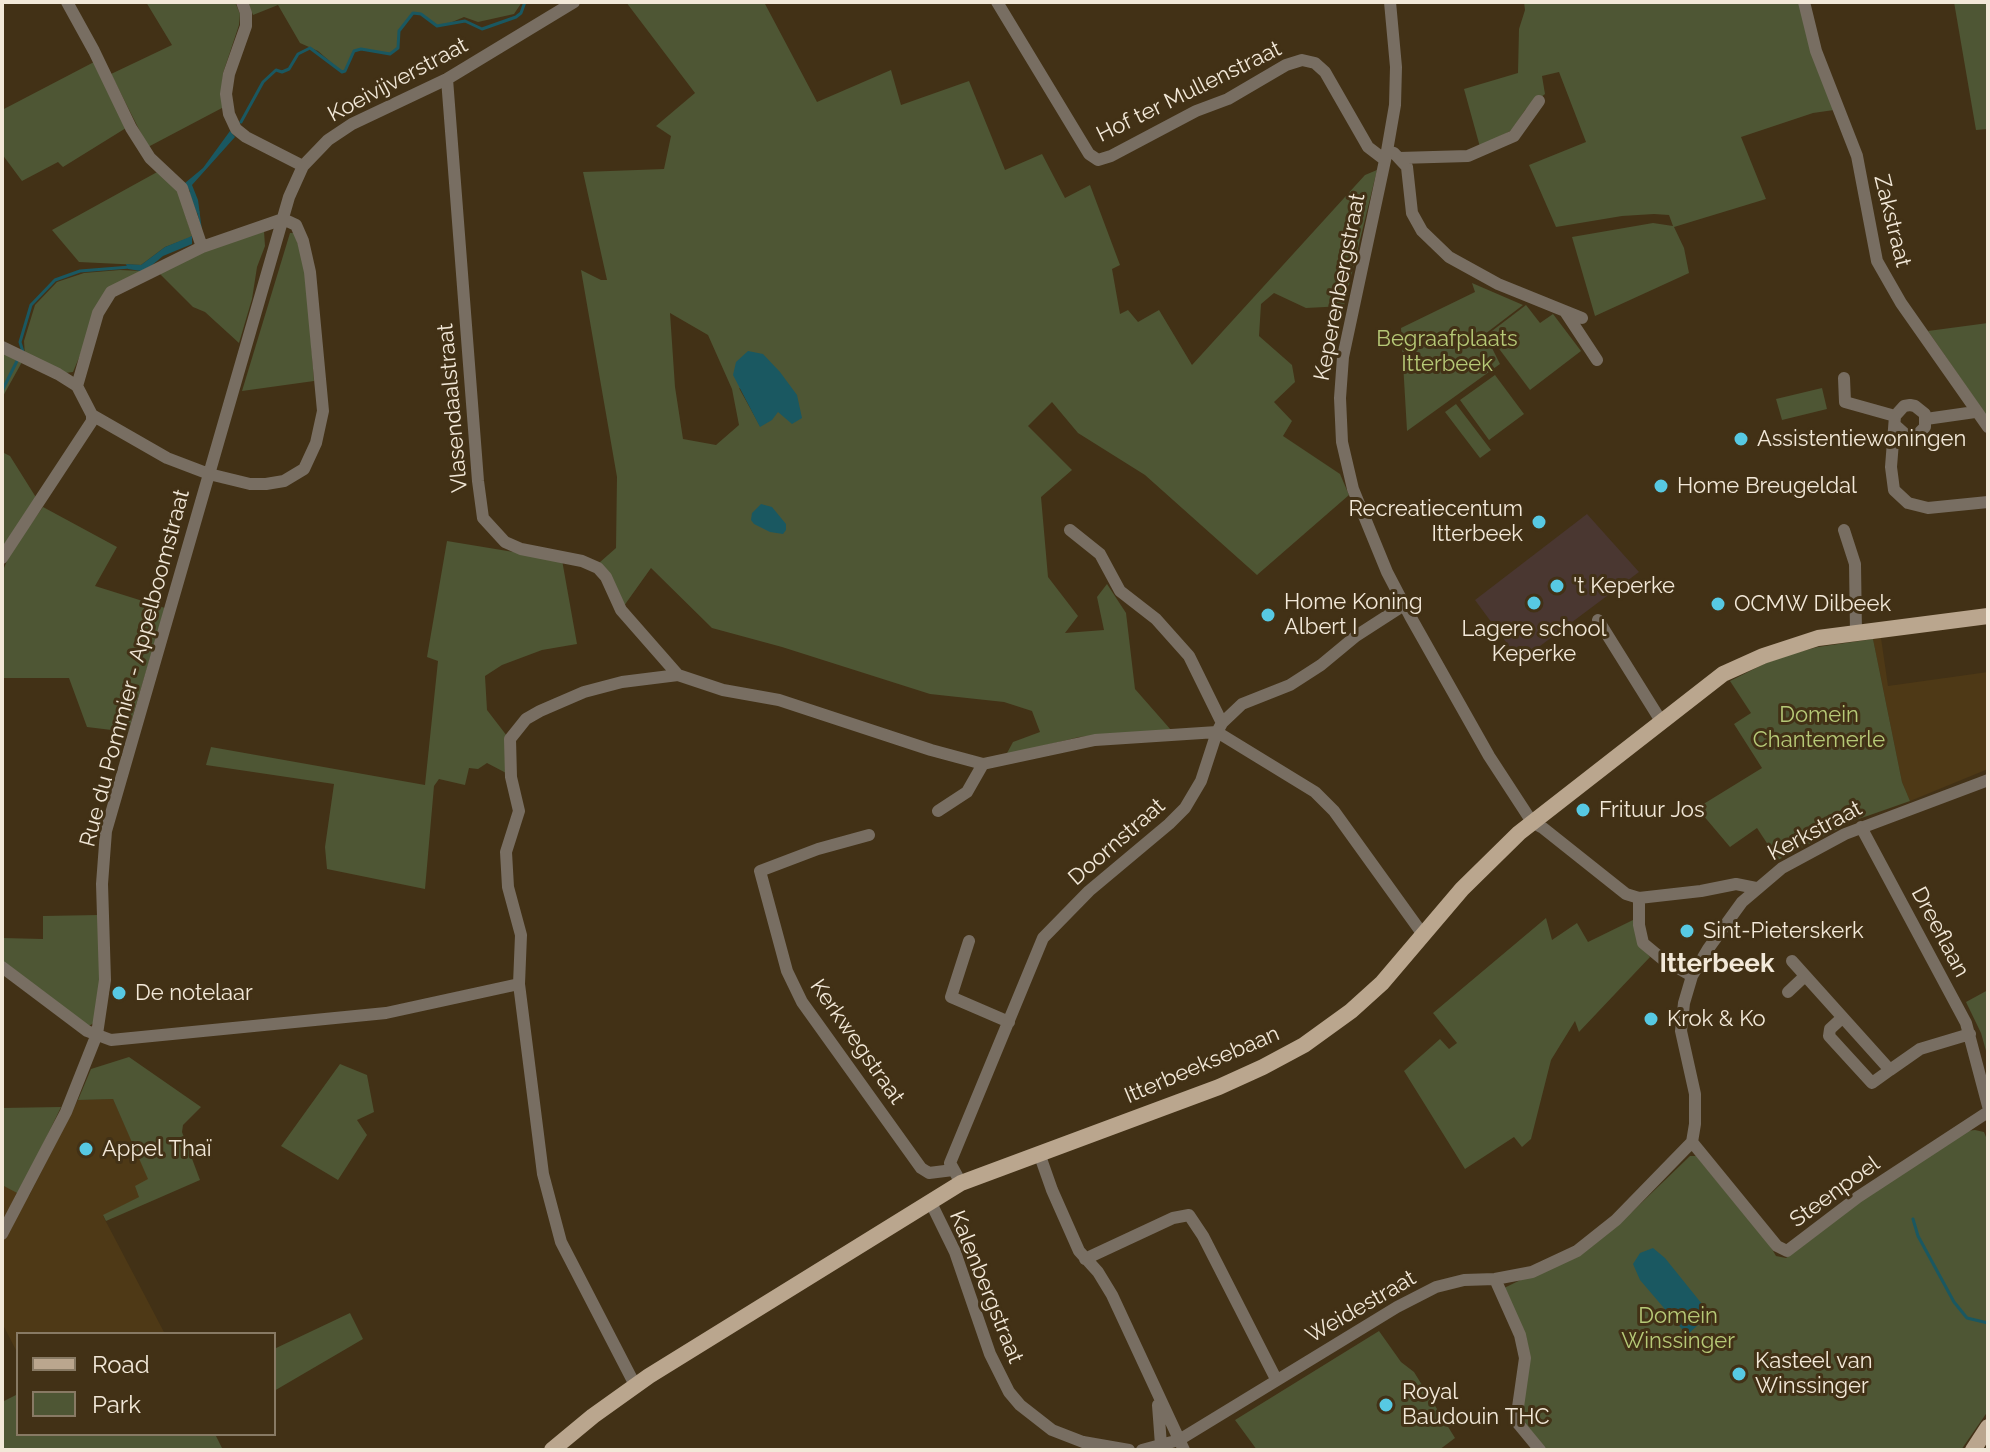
<!DOCTYPE html>
<html>
<head>
<meta charset="utf-8">
<style>
	body { margin:0 }
	#map { position:relative; width:1990px; height:1452px; overflow:hidden; background:#423116; font-family:Raleway,sans-serif }
	canvas { display:block }
	.frame { position:absolute; inset:0; border:4px solid #f2e8d8; pointer-events:none }
	.legend { position:absolute; left:16px; top:1332px; width:260px; height:104px; box-sizing:border-box; background:#423116; border:2px solid #887a64; margin:0; padding:10px 14px; list-style:none; font-size:24px; color:#f2e8d8 }
	.legend li { display:flex; align-items:center; gap:16px; height:40px }
	.legend b { width:40px; border:2px solid #887a64 }
</style>
</head>
<body>
<div id="map">
<canvas width="1990" height="1452"></canvas>
<div class="frame"></div>
<ul class="legend">
<li><b style="height:10px;background:#baa68e"></b>Road</li>
<li><b style="height:22px;background:#4e5634"></b>Park</li>
</ul>
</div>
<script>
const c = document.querySelector('canvas').getContext('2d');
c.lineJoin = 'round';
function fillPath(path, color) { c.fillStyle = color; c.fill(path, 'evenodd'); }
const toPath = rows => new Path2D(rows.map(r => 'M' + r).join(''));
function trace(path, color, width, dash) { c.strokeStyle = color; c.lineWidth = width; c.lineCap = dash ? 'butt' : 'round'; c.setLineDash(dash || []); c.stroke(path); }
function label(font, color, halo, rows, align = 'center') {
  c.font = font + ' Raleway,sans-serif'; c.lineWidth = 6; c.setLineDash([]); c.textBaseline = 'middle'; c.strokeStyle = halo; c.fillStyle = color; for (const [text, x, y, turn = 0] of rows) {
    c.save(); c.translate(x, y); c.rotate((+turn || 0) * Math.PI / 180); c.textAlign = isNaN(turn) ? turn : align; if (halo) c.strokeText(text, 0, 0); c.fillText(text, 0, 0); c.restore();
  }
}
fillPath(toPath([
	[1881,638,1888,686,1988,672,1988,769,1910,801,1902,782,1873,639],
	[113,1099,149,1179,139,1197,103,1216,165,1334,18,1334,18,1354,2,1323,2,1185,29,1196,78,1100]
]), '#4e3916');
fillPath(toPath([
	[1587,514,1639,572,1520,661,1475,600]
]), '#4a3731');
fillPath(toPath([
	[146,2,235,2,240,14,239,25,223,73,222,108,148,147,111,74,172,45],
	[248,2,522,2,514,14,478,22,464,17,445,25,437,26,422,14,413,13,399,31,398,48,390,54,361,49,354,51,345,71,342,72,318,51,300,43,278,5,253,15],
	[626,2,764,2,817,102,891,70,901,105,969,81,1005,170,1042,154,1065,198,1090,185,1120,265,1112,269,1120,314,1128,310,1138,322,1159,310,1192,365,1365,175,1377,170,1344,306,1306,308,1274,293,1261,304,1259,336,1292,365,1295,382,1274,402,1292,421,1283,436,1340,474,1349,495,1257,575,1145,475,1078,433,1052,402,1028,426,1072,470,1041,497,1048,577,1078,616,1065,633,1104,630,1097,597,1107,584,1126,613,1135,689,1171,730,1079,737,1006,755,1013,742,1040,732,1032,711,1004,702,930,694,782,647,712,628,651,568,621,610,599,563,616,548,617,477,581,270,601,280,607,280,583,172,664,169,671,136,656,126,695,93],
	[670,313,708,335,732,389,739,425,716,445,683,439,675,387],
	[739,388,802,418,778,411,760,426],
	[1524,2,1799,2,1834,110,1813,113,1741,137,1766,199,1674,227,1684,248,1689,273,1595,316,1572,237,1653,223,1673,226,1669,215,1654,214,1622,216,1556,227,1529,165,1586,142,1559,72,1542,76,1545,94,1525,110,1512,130,1480,147,1464,89,1518,73,1519,29,1525,10],
	[1954,2,1988,2,1988,129,1976,130],
	[94,62,126,128,63,167,58,162,22,181,2,154,2,110],
	[159,171,176,185,192,236,189,238,165,247,141,265,79,262,52,230],
	[264,231,265,246,257,267,252,299,239,343,205,312,193,307,158,272,209,249],
	[290,233,295,233,306,273,314,381,242,391],
	[120,270,141,271,107,290,73,372,65,373,25,356,24,341,35,305,57,282,84,273],
	[1472,283,1523,305,1485,334,1500,364,1407,431,1401,328,1475,292],
	[1526,305,1540,323,1553,314,1581,351,1530,390,1488,334],
	[1988,323,1988,418,1928,331],
	[2,352,22,362,2,398],
	[1495,375,1524,414,1489,440,1460,400],
	[1822,388,1827,409,1782,420,1776,399],
	[1456,404,1491,450,1480,458,1445,412],
	[2,452,10,456,37,499,2,551],
	[43,507,117,547,95,586,165,608,128,732,87,727,69,678,2,678,2,573,10,553],
	[447,541,562,560,577,644,542,650,502,665,485,676,487,710,507,736,508,774,487,763,478,769,469,768,465,785,439,779,434,786,425,889,327,869,325,847,334,784,206,765,211,747,425,785,438,661,427,657],
	[1873,639,1902,782,1910,801,1853,821,1778,860,1757,828,1730,847,1697,808,1762,768,1734,724,1751,713,1730,681,1766,663,1791,654,1818,647],
	[99,915,100,977,95,1022,89,1026,2,964,2,938,43,939,43,916],
	[1546,918,1552,940,1577,923,1588,942,1633,920,1638,943,1650,957,1579,1032,1575,1021,1551,1060,1531,1139,1522,1147,1514,1137,1465,1169,1404,1071,1440,1039,1449,1049,1457,1043,1433,1013],
	[1988,990,1988,1058,1981,1033,1966,1002],
	[129,1057,201,1107,183,1125,182,1132,200,1180,106,1221,103,1215,139,1197,135,1186,148,1179,113,1099,78,1100,91,1069],
	[340,1064,367,1075,374,1112,357,1120,367,1135,338,1180,281,1146],
	[61,1107,19,1194,2,1185,2,1108],
	[1975,1130,1984,1132,1988,1142,1988,1411,1961,1450,1543,1450,1520,1421,1529,1352,1502,1289,1582,1250,1633,1211,1690,1156,1696,1156,1769,1244,1776,1256,1786,1258,1849,1207,1967,1131],
	[350,1313,363,1339,274,1391,274,1349],
	[1379,1331,1401,1362,1414,1372,1455,1438,1439,1450,1257,1450,1235,1420],
	[18,1394,18,1434,215,1434,223,1450,2,1450,2,1402]
]), '#4e5634');
fillPath(toPath([
	[230,131,235,137,192,185,198,200,203,238,194,198,185,183,203,168],
	[192,236,192,244,163,256,151,266,141,271,128,269,126,264,141,265,165,247],
	[748,351,763,354,780,372,797,395,802,418,792,424,778,412,772,420,760,427,733,375,736,362],
	[761,504,772,507,786,524,786,530,783,534,770,532,754,524,751,520,752,513],
	[1653,1248,1665,1258,1710,1314,1687,1335,1640,1280,1633,1264,1640,1253]
]), '#1a5861');
trace(toPath([
	[241,122,263,82,276,70,282,72,289,69,298,54,310,48,342,72,345,71,354,51,361,49,390,54,398,48,399,31,413,13,421,14,437,26,465,21,482,29,516,17,521,13,525,2],
	[191,193,198,212],
	[23,352,20,342,31,305,55,280,80,271,130,267],
	[2,391,17,361],
	[1913,1219,1918,1236,1954,1302,1967,1318,1988,1323]
]), '#1a5861', 3);
trace(toPath([
	[67,2,94,51,131,128,150,158,182,188,202,247],
	[242,2,246,13,246,26,229,74,226,94,229,114,236,129,246,137,303,166],
	[997,2,1089,154,1098,160,1111,156,1196,111,1228,99,1286,65,1302,60,1315,63,1325,72,1368,147,1385,160],
	[1390,2,1396,67,1395,105,1387,151,1343,357,1340,398,1342,442,1353,489,1387,572,1410,616,1489,756,1532,822,1543,828,1626,894,1639,898,1701,891,1736,884,1756,888],
	[1804,2,1816,51,1857,156,1877,261,1901,303,1988,427],
	[447,79,478,481,483,518,505,542,521,549,582,561,598,568,606,577,621,610,678,675],
	[1387,151,1394,153,1407,167,1412,213,1422,231,1449,257,1498,284,1582,318],
	[1399,158,1468,156,1514,136,1539,101],
	[283,219,296,225,303,241,310,272,323,411,316,443,304,469,284,481,266,484,250,484,209,474,167,458,92,415,77,386,98,313,111,292,202,247,283,219],
	[1566,313,1597,360],
	[2,347,58,374,77,386],
	[1844,378,1845,402,1895,416],
	[1926,419,1975,412],
	[1896,426,1906,435,1917,435,1925,427,1925,414,1915,406,1910,405,1904,406,1895,416,1891,467,1894,490,1908,503,1928,508,1988,502],
	[1070,530,1100,554,1120,591,1156,619,1189,656,1222,723],
	[1844,530,1855,564,1856,632],
	[2,558,92,421,92,415],
	[1598,620,1661,721],
	[938,811,967,792,983,764],
	[1861,827,1966,1023,1988,1106],
	[869,835,818,849,760,871,787,971,802,1002,921,1168,929,1173,953,1170],
	[1639,898,1639,925,1643,943,1661,958,1692,976],
	[969,941,951,997,1009,1022],
	[1792,961,1890,1070,1920,1049,1970,1034],
	[2,967,87,1031,111,1040,386,1013,519,984],
	[1788,992,1805,976],
	[1842,1018,1830,1029,1829,1036,1872,1083,1890,1070],
	[1692,1142,1777,1246,1787,1251,1858,1197,1988,1112],
	[1039,1153,1052,1190,1079,1251,1098,1272,1112,1295,1184,1450],
	[961,1183,950,1163,1043,938,1089,891,1169,824,1185,808,1201,781,1217,732,1222,723,1242,704,1290,685,1321,665,1356,636,1404,605],
	[930,1201,955,1252,990,1354,1009,1392,1020,1405,1052,1430,1083,1442,1129,1450],
	[2,1234,66,1112,97,1034,105,980,102,884,106,831,289,197,303,166,328,140,352,124,447,79,574,2],
	[1085,1259,1173,1218,1189,1215,1203,1236,1276,1379],
	[1495,1279,1520,1335,1525,1358,1516,1421,1540,1450],
	[635,1385,561,1242,543,1174,519,984,521,935,508,887,506,852,519,811,511,777,510,739,526,719,540,711,584,692,622,682,678,675,723,690,779,700,931,750,983,764,1095,740,1217,732,1315,792,1334,811,1424,936],
	[1158,1405,1161,1445],
	[1142,1450,1179,1440,1397,1307,1436,1287,1464,1280,1495,1279,1532,1272,1577,1251,1616,1220,1692,1142,1695,1124,1695,1094,1681,1031,1684,1003,1692,976,1708,949,1742,902,1782,868,1845,834,1988,780]
]), '#786e62', 12);
trace(toPath([
	[552,1450,593,1416,649,1376,961,1183,1219,1087,1263,1067,1304,1045,1351,1011,1382,983,1462,889,1519,833,1723,674,1763,656,1818,638,1988,616],
	[1973,1450,1988,1427]
]), '#baa68e', 16);
for (const [x, y, r, color] of [
	[1741,439,8,"#57c9e3"],
	[1661,486,8,"#57c9e3"],
	[1539,522,8,"#57c9e3"],
	[1557,586,8,"#57c9e3"],
	[1534,603,8,"#57c9e3"],
	[1718,604,8,"#57c9e3"],
	[1268,615,8,"#57c9e3"],
	[1583,810,8,"#57c9e3"],
	[1687,931,8,"#57c9e3"],
	[119,993,8,"#57c9e3"],
	[1651,1019,8,"#57c9e3"],
	[86,1149,8,"#57c9e3"],
	[1739,1374,8,"#57c9e3"],
	[1386,1405,8,"#57c9e3"]
]) { const dot = new Path2D(); dot.arc(x, y, r, 0, 2 * Math.PI); c.fillStyle = color; c.fill(dot); trace(dot, '#423116', 3); }
label('22px', '#f2e8d8', '#423116', [
	["Koeivijverstraat",398,80,-28],
	["Hof ter Mullenstraat",1189,92,-26],
	["Zakstraat",1892,221,76],
	["Keperenbergstraat",1340,287,-79],
	["Vlasendaalstraat",453,408,-95],
	["Rue du Pommier - Appelboomstraat",135,668,-75],
	["Kerkstraat",1815,831,-28],
	["Doornstraat",1117,842,-41],
	["Dreeflaan",1940,932,62],
	["Kerkwegstraat",857,1042,55],
	["Itterbeeksebaan",1202,1065,-23],
	["Steenpoel",1835,1192,-36],
	["Kalenbergstraat",986,1287,68],
	["Weidestraat",1361,1307,-30]
]);
label('22px', '#b6c977', '#423116', [
	["Begraafplaats",1447,339],
	["Itterbeek",1447,364],
	["Domein",1819,715],
	["Chantemerle",1819,740],
	["Domein",1678,1316],
	["Winssinger",1678,1341]
]);
label('22px', '#f2e8d8', '#423116', [
	["Assistentiewoningen",1757,439],
	["Home Breugeldal",1677,486],
	["Recreatiecentum",1523,509,"right"],
	["Itterbeek",1523,534,"right"],
	["'t Keperke",1573,586],
	["Home Koning",1284,602],
	["Albert I",1284,627],
	["OCMW Dilbeek",1734,604],
	["Lagere school",1534,629,"center"],
	["Keperke",1534,654,"center"],
	["Frituur Jos",1599,810],
	["Sint-Pieterskerk",1703,931],
	["De notelaar",135,993],
	["Krok & Ko",1667,1019],
	["Appel Thaï",102,1149],
	["Kasteel van",1755,1361],
	["Winssinger",1755,1386],
	["Royal",1402,1392],
	["Baudouin THC",1402,1417]
], 'left');
label('bold 26px', '#f2e8d8', '#423116', [
	["Itterbeek",1717,964]
]);
</script>
</body>
</html>
